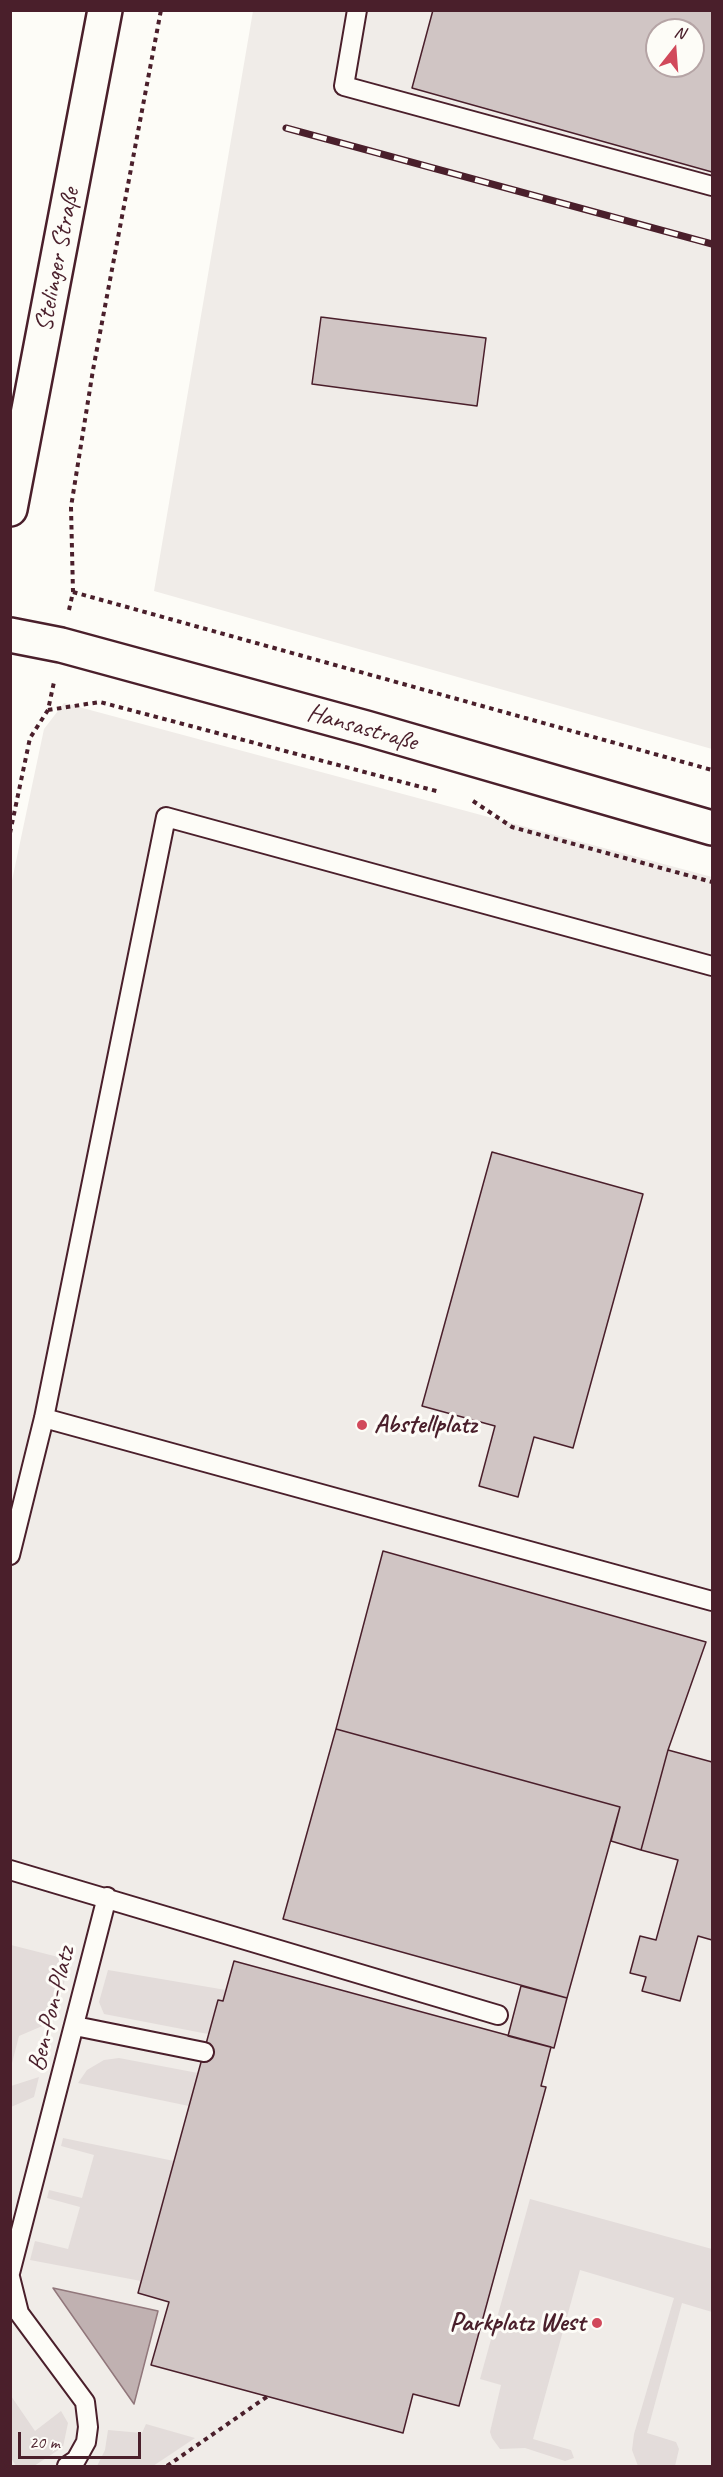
<!DOCTYPE html>
<html>
<head>
<meta charset="utf-8">
<style>
	body { margin:0 }
	#map { position:relative; width:723px; height:2477px; overflow:hidden; background:#fdfcf7; font-family:Caveat,sans-serif }
	canvas { display:block }
	.frame { position:absolute; inset:0; border:12px solid #4a1f2b; pointer-events:none }
	.north { position:absolute; left:645px; top:18px; width:60px; height:60px; box-sizing:border-box; background:#fdfcf7; border:2px solid #b5a4a5; border-radius:50%; rotate:17deg; font-size:16px; font-weight:700; line-height:24px; text-align:center; color:#4a1f2b }
	.north::after { content:''; display:block; margin:auto; width:21px; height:27px; background:#d1495b; clip-path:polygon(50% 0,100% 100%,50% 72%,0 100%) }
	.scale { position:absolute; left:18px; top:2432px; width:123px; height:27px; box-sizing:border-box; border:3px solid #4a1f2b; border-top:0; padding-left:8px; font-size:18px; line-height:21px; white-space:nowrap; color:#4a1f2b; -webkit-text-stroke:4px #fdfcf7; paint-order:stroke }
</style>
</head>
<body>
<div id="map">
<canvas width="723" height="2477"></canvas>
<div class="frame"></div>
<div class="north">N</div>
<div class="scale">20 m</div>
</div>
<script>
const c = document.querySelector('canvas').getContext('2d');
c.lineJoin = 'round';
function fillPath(path, color) { c.fillStyle = color; c.fill(path, 'evenodd'); }
const toPath = rows => new Path2D(rows.map(r => 'M' + r).join(''));
function trace(path, color, width, dash) { c.strokeStyle = color; c.lineWidth = width; c.lineCap = dash ? 'butt' : 'round'; c.setLineDash(dash || []); c.stroke(path); }
function label(font, color, halo, rows, align = 'center') {
  c.font = font + ' Caveat,sans-serif'; c.lineWidth = 6; c.setLineDash([]); c.textBaseline = 'middle'; c.strokeStyle = halo; c.fillStyle = color; for (const [text, x, y, turn = 0] of rows) {
    c.save(); c.translate(x, y); c.rotate((+turn || 0) * Math.PI / 180); c.textAlign = isNaN(turn) ? turn : align; if (halo) c.strokeText(text, 0, 0); c.fillText(text, 0, 0); c.restore();
  }
}
fillPath(toPath([
	[253,11,712,11,712,749,154,591],
	[657,30,693,30,693,66,657,66],
	[64,703,712,877,712,2466,11,2466,10,890,44,729]
]), '#f0ece8');
fillPath(toPath([
	[11,1945,70,1960,54,2021,19,2036,11,2067],
	[108,1970,226,1990,223,2001,218,2000,208,2034,104,2014,99,2002],
	[119,2058,198,2073,189,2106,78,2083,87,2070,104,2060],
	[39,2077,34,2097,11,2107,11,2086],
	[63,2138,174,2161,141,2281,30,2260,35,2241,68,2249,80,2207,47,2198,49,2190,82,2198,94,2155,61,2146],
	[530,2199,712,2249,712,2312,682,2303,647,2433,676,2442,679,2449,675,2466,638,2466,632,2450,634,2434,674,2298,580,2270,533,2439,571,2450,574,2458,565,2461,525,2448,500,2449,492,2438,490,2432,501,2385,480,2379],
	[11,2396,35,2431,61,2411,68,2423,63,2447,34,2466,16,2466,11,2458],
	[146,2424,195,2438,153,2466,97,2466,105,2450,108,2430,142,2433]
]), '#e3dcda');
const water = toPath([
	[53,2288,158,2311,134,2404,53,2288]
]);
fillPath(water, '#c0b1b1');
trace(water, '#91777b', 1.5);
const building = toPath([
	[433,10,712,10,712,172,412,88,433,10],
	[657,30,693,30,693,66,657,66,657,30],
	[321,317,486,338,477,406,312,384,321,317],
	[492,1152,643,1194,573,1448,534,1437,518,1497,479,1486,495,1426,422,1406,492,1152],
	[383,1551,706,1642,668,1750,641,1850,611,1841,620,1807,336,1729,383,1551],
	[336,1729,620,1807,567,1998,283,1919,336,1729],
	[668,1750,712,1762,712,1940,698,1936,680,2001,642,1991,646,1977,630,1973,640,1936,656,1940,678,1860,641,1850,668,1750],
	[234,1961,551,2047,541,2086,546,2087,459,2406,413,2394,403,2433,151,2365,169,2302,138,2293,218,2000,223,2001,234,1961],
	[521,1986,567,1998,554,2048,508,2036,521,1986]
]);
fillPath(building, '#d0c5c4');
trace(building, '#4a1f2b', 1.5);
const lane = toPath([
	[357,10,344,86,712,186],
	[44,1418,712,1601],
	[10,1555,44,1418,166,817,712,966],
	[10,1870,498,2015],
	[75,2026,204,2052],
	[10,2273,107,1897],
	[10,2277,19,2313,85,2402,88,2427,86,2442,76,2460,67,2466]
]);
const street = toPath([
	[10,635,61,645,366,728,712,828]
]);
const secondary = toPath([
	[10,509,105,10]
]);
trace(lane, '#4a1f2b', 22);
trace(street, '#4a1f2b', 38);
trace(secondary, '#4a1f2b', 38);
trace(toPath([
	[73,592,712,770],
	[69,610,73,592,71,507,93,370,161,10],
	[48,710,100,702,440,792],
	[473,801,512,827,712,882],
	[10,833,30,738,48,710,54,682],
	[167,2466,268,2396]
]), '#4a1f2b', 4, [4.5, 4.5]);
trace(lane, '#fdfcf7', 18);
trace(street, '#fdfcf7', 33);
trace(secondary, '#fdfcf7', 33);
const rail = toPath([
	[286,128,712,244]
]);
trace(rail, '#4a1f2b', 7);
trace(rail, '#fdfcf7', 4.5, [14]);
for (const [x, y, r, color] of [
	[362,1425,6,"#d1495b"],
	[597,2323,6,"#d1495b"]
]) { const dot = new Path2D(); dot.arc(x, y, r, 0, 2 * Math.PI); c.fillStyle = color; c.fill(dot); trace(dot, '#fdfcf7', 2); }
label('26px', '#4a1f2b', '#fdfcf7', [
	["Stelinger Straße",58,260,-79],
	["Hansastraße",362,728,16],
	["Ben-Pon-Platz",52,2009,-76]
]);
label('bold 26px', '#4a1f2b', '#fdfcf7', [
	["Abstellplatz",374,1425],
	["Parkplatz West",585,2323,"right"]
], 'left');
</script>
</body>
</html>
